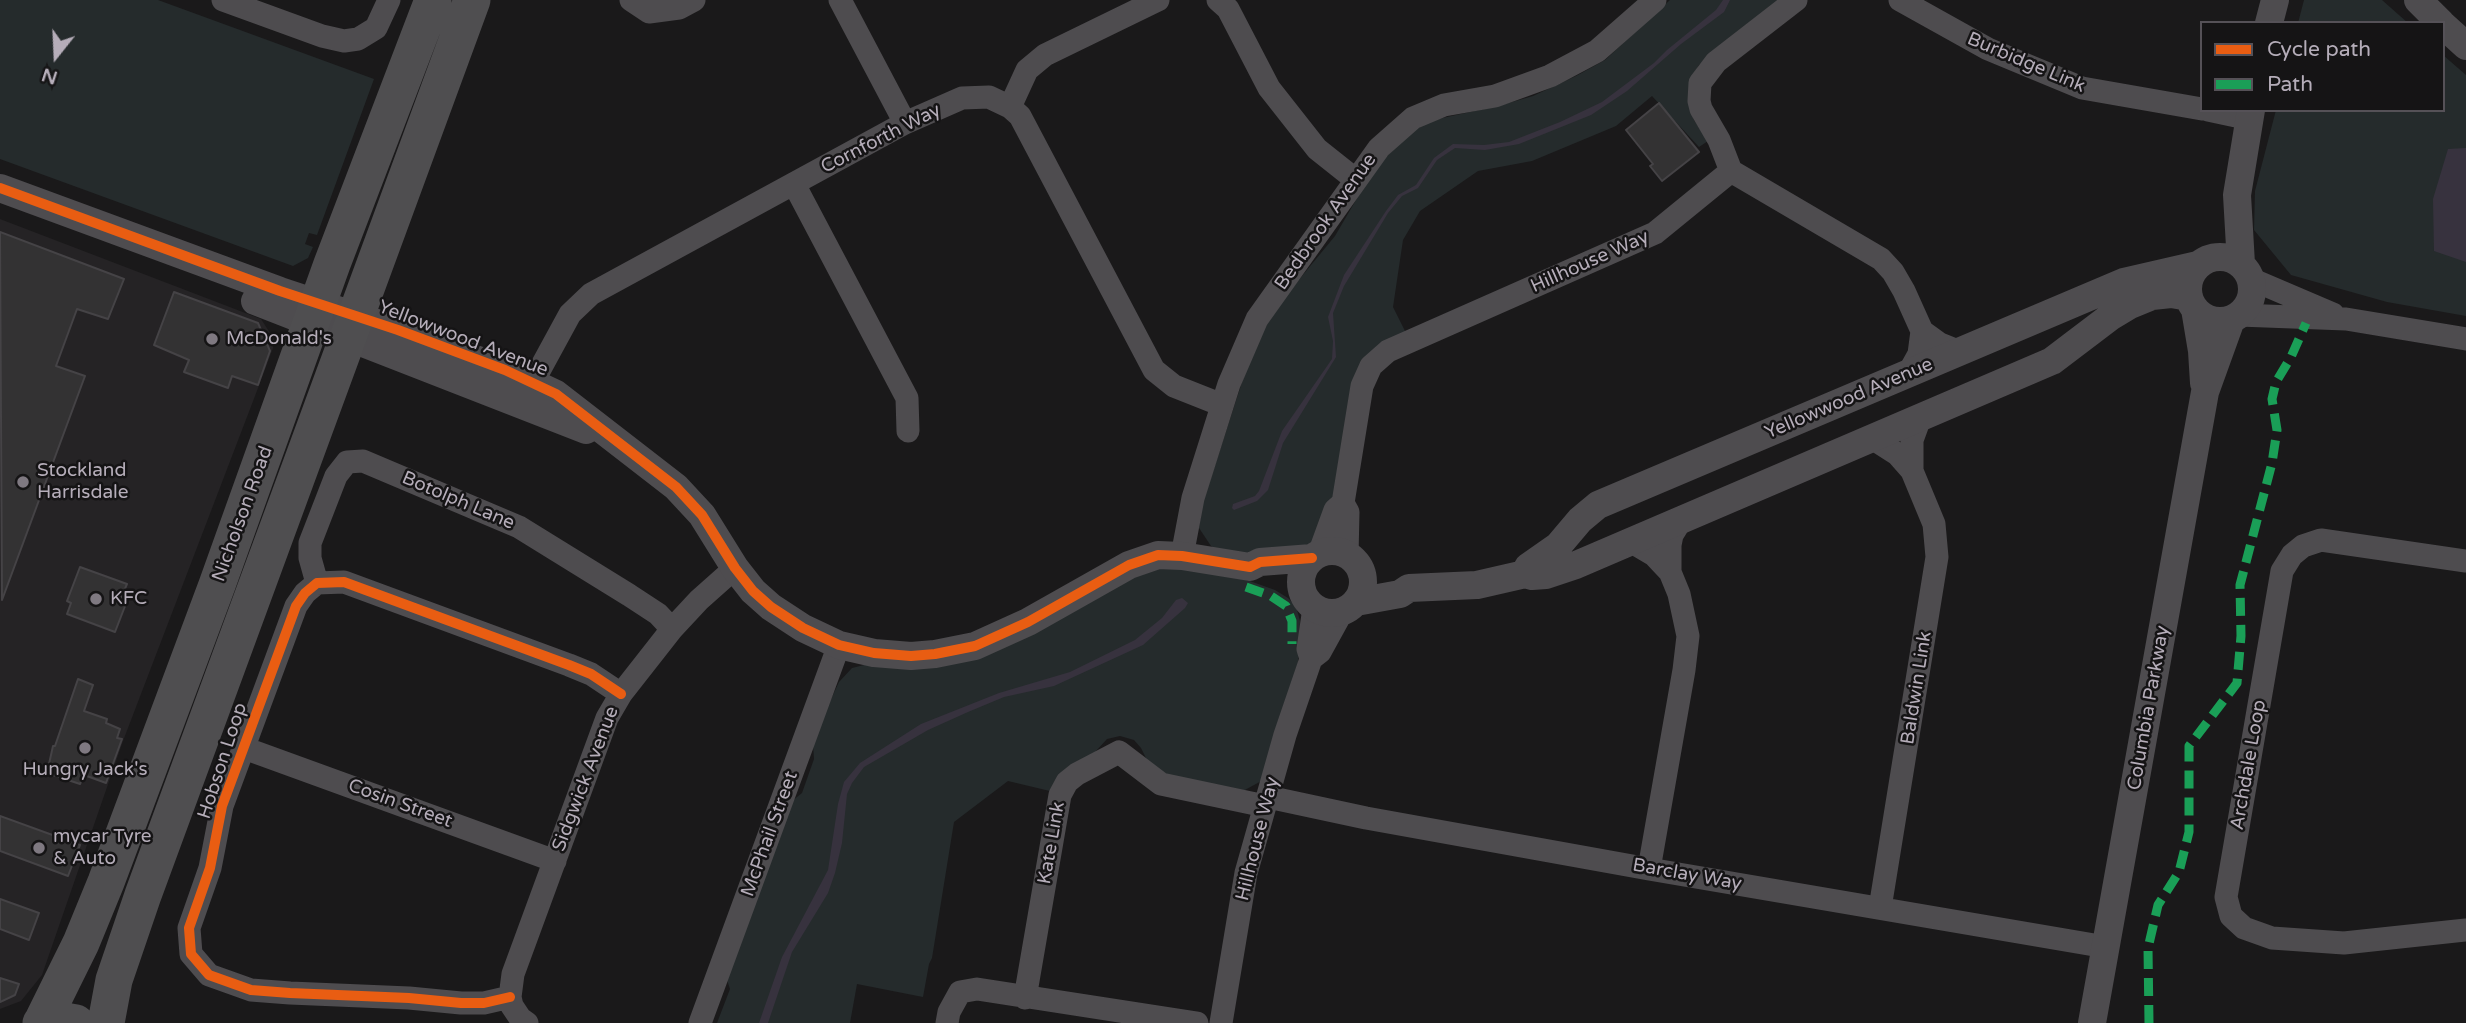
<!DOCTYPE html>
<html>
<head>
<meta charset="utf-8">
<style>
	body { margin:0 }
	#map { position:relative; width:2466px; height:1023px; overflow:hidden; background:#1a191a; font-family:"Varela Round",sans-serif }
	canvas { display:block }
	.legend { position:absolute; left:2200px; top:21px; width:245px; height:91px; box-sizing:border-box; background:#151415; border:2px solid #555157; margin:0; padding:9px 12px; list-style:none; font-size:21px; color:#b5adb9 }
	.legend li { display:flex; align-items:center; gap:14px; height:35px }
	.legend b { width:35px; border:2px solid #555157 }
	.north { position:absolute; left:21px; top:21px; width:70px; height:70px; -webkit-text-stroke:5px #151415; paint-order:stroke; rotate:198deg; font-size:19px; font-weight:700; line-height:28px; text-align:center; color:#b5adb9 }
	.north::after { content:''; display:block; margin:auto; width:24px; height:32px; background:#b5adb9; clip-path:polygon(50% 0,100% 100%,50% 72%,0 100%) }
</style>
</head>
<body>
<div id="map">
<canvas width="2466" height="1023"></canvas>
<ul class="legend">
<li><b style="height:9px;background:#e95d12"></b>Cycle path</li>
<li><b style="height:9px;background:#1a9f57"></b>Path</li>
</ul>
<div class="north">N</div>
</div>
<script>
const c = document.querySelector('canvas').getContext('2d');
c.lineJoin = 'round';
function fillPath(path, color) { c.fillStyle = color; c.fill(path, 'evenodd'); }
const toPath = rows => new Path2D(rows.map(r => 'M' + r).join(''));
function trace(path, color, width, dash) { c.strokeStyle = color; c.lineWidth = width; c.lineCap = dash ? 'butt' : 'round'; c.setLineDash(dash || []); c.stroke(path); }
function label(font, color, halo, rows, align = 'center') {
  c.font = font + ' "Varela Round",sans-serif'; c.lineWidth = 5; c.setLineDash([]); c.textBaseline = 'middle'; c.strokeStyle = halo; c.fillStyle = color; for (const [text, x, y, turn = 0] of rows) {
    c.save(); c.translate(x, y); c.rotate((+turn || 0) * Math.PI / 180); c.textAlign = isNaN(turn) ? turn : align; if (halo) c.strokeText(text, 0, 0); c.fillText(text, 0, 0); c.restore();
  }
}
fillPath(toPath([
	[0,219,261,319,274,339,273,348,255,396,123,741,42,975,21,1001,0,1009]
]), '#252325');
fillPath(toPath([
	[0,0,158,0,374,79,317,235,309,233,305,244,313,247,308,258,293,266,0,159],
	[1670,0,1780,0,1699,65,1692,77,1689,102,1694,120,1708,141,1699,147,1652,96,1616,126,1532,161,1478,171,1420,211,1403,240,1393,307,1407,335,1373,353,1335,497,1319,540,1286,558,1216,550,1211,546,1199,528,1202,505,1243,379,1265,326,1288,293,1335,236,1363,188,1385,158,1411,132,1433,120,1498,106,1533,96,1576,76,1605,60],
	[2304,0,2382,0,2408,23,2298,23],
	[2443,55,2466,75,2466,316,2387,302,2291,275,2254,230,2255,191,2276,110,2443,110],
	[1167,565,1247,580,1275,590,1288,598,1296,606,1300,621,1298,665,1265,779,1243,791,1166,780,1149,764,1141,748,1134,740,1120,736,1107,739,1096,751,1094,760,1054,792,1008,781,954,822,932,958,929,964,923,997,857,984,850,1023,717,1023,730,989,726,977,792,801,802,793,814,759,813,744,825,712,839,682,852,668,868,664,893,666,1131,574]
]), '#252b2c');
fillPath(toPath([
	[1723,0,1730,0,1724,12,1681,44,1627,91,1591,115,1519,144,1485,150,1455,148,1437,160,1418,188,1402,196,1388,213,1344,286,1333,313,1336,357,1283,443,1268,490,1257,501,1234,510,1232,508,1233,504,1255,496,1259,491,1282,431,1332,359,1333,341,1328,317,1344,275,1386,211,1398,195,1416,185,1434,158,1453,144,1484,145,1509,142,1560,122,1602,102,1654,63,1667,50,1716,10],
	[2466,148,2466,262,2434,251,2433,199,2448,149],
	[1182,598,1188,603,1185,608,1143,645,1054,686,1004,697,968,712,928,730,864,767,852,783,847,794,842,843,835,873,828,893,792,952,768,1023,759,1023,782,957,828,870,838,804,844,782,860,763,921,724,999,693,1070,672,1135,640,1162,618,1176,600]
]), '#37323e');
const building = toPath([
	[1659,103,1699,152,1662,181,1650,166,1653,164,1626,130,1659,103],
	[0,232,124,279,108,319,77,309,56,366,85,376,2,600,0,232],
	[174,292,258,323,270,351,258,385,232,376,228,388,184,372,189,360,154,345,174,292],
	[80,567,127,584,121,598,127,601,115,632,67,614,71,603,67,601,80,567],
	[78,679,93,685,84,711,107,719,106,723,120,729,117,738,122,739,106,783,84,775,80,784,47,773,53,746,55,746,78,679],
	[0,816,80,845,68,876,0,851,0,816],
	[0,899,39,913,29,940,0,929,0,899],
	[0,978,19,984,15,995,0,1002,0,978]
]);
fillPath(building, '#333233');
trace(building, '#454346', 2);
trace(toPath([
	[223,0,322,36,344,41,358,39,376,28,389,0],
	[631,0,649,12,679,8,694,0],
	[840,0,905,123],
	[1218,0,1228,9,1269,88,1317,149,1356,180],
	[1900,0,1988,49,2082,88,2202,109],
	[1010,107,1027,70,1045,55,1158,0],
	[2208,110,2250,119],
	[1731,171,1719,140,1701,109,1699,101,1700,83,1716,62,1796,0],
	[794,184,907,398,908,431],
	[2251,279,2333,314],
	[2239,315,2346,319,2466,339],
	[1908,374,1919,354,1922,331,1940,344,1960,352],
	[533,382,570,314,591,294,905,123,962,98,989,97,1010,107,1020,116,1154,370,1174,386,1222,405],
	[1872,438,1897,454,1912,471,1934,524,1937,557,1880,908],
	[1912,471,1912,440,1920,418],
	[1632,542,1654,555,1670,572,1679,594,1688,636,1684,670,1649,869],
	[1319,554,1335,510,1343,503],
	[1182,556,1193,498,1229,384,1257,319,1379,148,1413,118,1444,105,1495,96,1550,76,1597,51,1655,0],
	[1347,556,1348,512,1343,503,1362,386,1371,366,1388,351,1655,233,1731,171,1881,259,1893,272,1904,291,1922,331],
	[2466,561,2321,540,2303,546,2292,555,2282,571,2226,897,2231,916,2244,928,2272,938,2344,943,2466,930],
	[1670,572,1670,545,1672,535,1680,522],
	[317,583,310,558,310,543,336,476,347,462,363,461,519,527,629,595,658,614,672,629],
	[1311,659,1308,649,1314,608],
	[244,748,555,861],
	[1268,797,1366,818,1649,869,2106,947],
	[510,997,484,1003,461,1003,409,998,290,993,251,990,209,975,191,954,189,928,210,868,222,806,296,606,305,593,317,583,344,582,569,665,591,674,621,694],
	[1025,998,1060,795,1067,782,1077,774,1119,752,1161,784,1265,806],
	[527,1023,520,1018,512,1006,510,997,513,974,607,718,621,694,672,629,699,600,735,568],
	[700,1023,839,645],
	[947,1023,949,1012,960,992,977,989,1197,1023],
	[1221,1023,1246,873,1285,735,1311,659,1320,652,1342,612]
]), '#4e4c4f', 23);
trace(toPath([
	[2418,0,2441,23],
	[2269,23,2275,0],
	[2443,25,2466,46],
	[0,188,280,291,398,330,505,370,556,394,676,487,702,515,735,568,753,591,771,607,803,628,839,645,874,653,911,656,935,654,975,646,1028,622,1129,565,1158,555,1182,556,1250,567,1260,562,1312,558],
	'2188 289a32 32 0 1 1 64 0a32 32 0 1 1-64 0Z',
	[2241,264,2237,195,2251,110],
	[255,301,586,430],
	[2195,309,2202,351,2204,383],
	'1301 582a31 31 0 1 1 62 0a31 31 0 1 1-62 0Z',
	[1525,574,1528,567,1558,546,1580,520,1598,505,2124,282,2198,265],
	[1356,602,1400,594,1409,588,1477,585,1525,574,1532,576,1546,575,1576,565,2052,361,2110,317,2130,305,2152,296,2171,294,2189,297],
	[2092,1023,2205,392,2231,320]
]), '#4e4c4f', 28);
trace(toPath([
	[42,1022,81,943,106,882,217,585,332,264,433,0],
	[41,1023,59,1020,76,1023],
	[106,1023,114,980,143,895,472,0]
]), '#4f4e50', 37);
trace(toPath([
	[1246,587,1271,596,1286,606,1292,621,1292,644],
	[2149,1023,2148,948,2158,905,2179,872,2189,832,2189,746,2237,683,2241,636,2240,585,2272,463,2277,430,2272,399,2276,382,2291,357,2306,323]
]), '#1a9f57', 9, [18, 9]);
trace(toPath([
	[0,188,280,291,398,330,505,370,556,394,676,487,702,515,735,568,753,591,771,607,803,628,839,645,874,653,911,656,935,654,975,646,1028,622,1129,565,1158,555,1182,556,1250,567,1260,562,1312,558],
	[510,997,484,1003,461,1003,409,998,290,993,251,990,209,975,191,954,189,928,210,868,222,806,296,606,305,593,317,583,344,582,569,665,591,674,621,694]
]), '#e95d12', 10);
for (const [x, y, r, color] of [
	[212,339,7,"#7f7981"],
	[23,482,7,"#7f7981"],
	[96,599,7,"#7f7981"],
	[85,748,7,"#7f7981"],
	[39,848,7,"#7f7981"]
]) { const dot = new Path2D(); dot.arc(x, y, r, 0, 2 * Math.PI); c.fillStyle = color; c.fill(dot); trace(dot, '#151415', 2.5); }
label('19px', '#b5adb9', '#151415', [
	["Burbidge Link",2026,63,23],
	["Cornforth Way",881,139,-27],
	["Bedbrook Avenue",1326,222,-55],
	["Hillhouse Way",1590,262,-24],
	["Yellowwood Avenue",463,339,21],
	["Yellowwood Avenue",1849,399,-23],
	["Botolph Lane",458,501,23],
	["Nicholson Road",243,514,-70],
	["Baldwin Link",1917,688,-81],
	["Columbia Parkway",2149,708,-80],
	["Hobson Loop",223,761,-72],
	["Archdale Loop",2249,765,-80],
	["Sidgwick Avenue",586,779,-69],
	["Cosin Street",400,804,20],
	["McPhail Street",770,834,-70],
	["Hillhouse Way",1258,839,-76],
	["Kate Link",1052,843,-80],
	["Barclay Way",1687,875,10]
]);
label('19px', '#b5adb9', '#151415', [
	["McDonald's",226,339],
	["Stockland",37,471],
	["Harrisdale",37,493],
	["KFC",110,599],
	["Hungry Jack's",85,770,"center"],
	["mycar Tyre",53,837],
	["& Auto",53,859]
], 'left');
</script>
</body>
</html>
